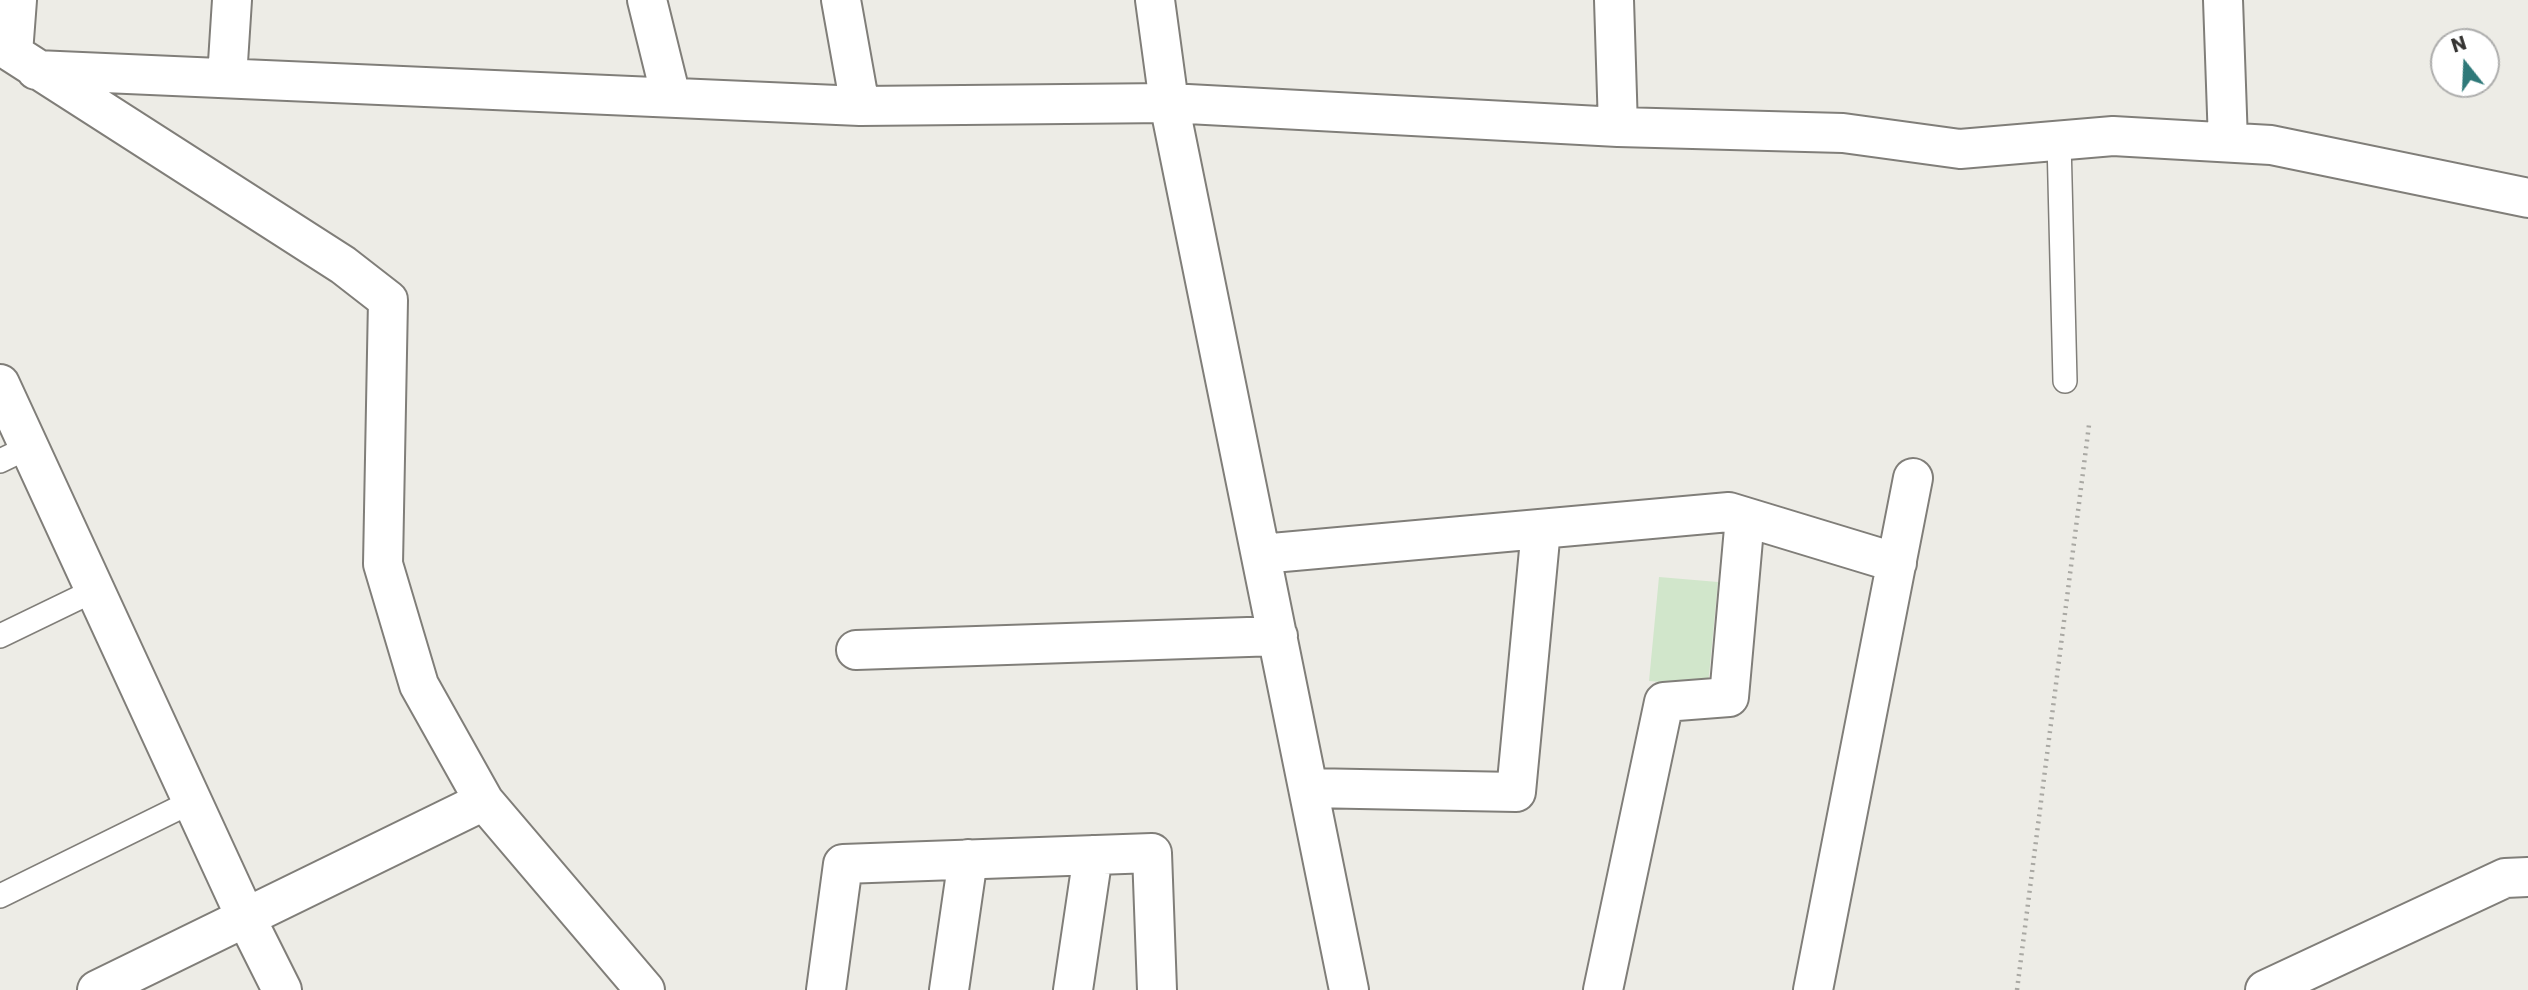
<!DOCTYPE html>
<html>
<head>
<meta charset="utf-8">
<style>
	body { margin:0 }
	#map { position:relative; width:2528px; height:990px; overflow:hidden; background:#edece6; font-family:Poppins,sans-serif }
	canvas { display:block }
	.north { position:absolute; left:2430px; top:28px; width:70px; height:70px; box-sizing:border-box; background:#fff; border:2px solid #aeaead; border-radius:50%; rotate:342deg; font-size:19px; font-weight:700; line-height:28px; text-align:center; color:#353432 }
	.north::after { content:''; display:block; margin:auto; width:24px; height:32px; background:#2f7979; clip-path:polygon(50% 0,100% 100%,50% 72%,0 100%) }
</style>
</head>
<body>
<div id="map">
<canvas width="2528" height="990"></canvas>
<div class="north">N</div>
</div>
<script>
const c = document.querySelector('canvas').getContext('2d');
c.lineJoin = 'round';
function fillPath(path, color) { c.fillStyle = color; c.fill(path, 'evenodd'); }
const toPath = rows => new Path2D(rows.map(r => 'M' + r).join(''));
function trace(path, color, width, dash) { c.strokeStyle = color; c.lineWidth = width; c.lineCap = dash ? 'butt' : 'round'; c.setLineDash(dash || []); c.stroke(path); }
fillPath(toPath([
	[1659,577,1718,582,1708,686,1649,681]
]), '#d1e6cb');
const lane = toPath([
	[2059,141,2065,381],
	[0,461,29,447],
	[0,636,95,590],
	[0,896,193,801]
]);
const street = toPath([
	[647,0,671,97],
	[841,0,860,106],
	[1155,0,1169,103,1349,990],
	[1614,0,1618,127],
	[2223,0,2228,142],
	[0,45,343,265,388,300,383,564,419,685,484,801,645,990],
	[13,53,17,0],
	[36,70,860,106,1169,103,1618,127,1843,133,1960,149,2113,136,2271,145,2528,198],
	[227,78,232,0],
	[0,384,246,918,282,990],
	[1261,554,1729,512,1897,563],
	[856,650,1278,636],
	[1308,788,1516,792,1541,529],
	[97,990,484,801],
	[826,990,843,864,1152,853,1157,990],
	[949,990,968,859],
	[1073,990,1093,855],
	[1603,990,1664,702,1729,697,1745,517],
	[1813,990,1913,478],
	[2265,990,2505,878,2528,877]
]);
trace(lane, '#807e79', 26);
trace(street, '#807e79', 42);
trace(toPath([
	[2017,990,2089,425]
]), '#a9a8a3', 4.5, [2, 5]);
trace(lane, '#fff', 23);
trace(street, '#fff', 38);
</script>
</body>
</html>
